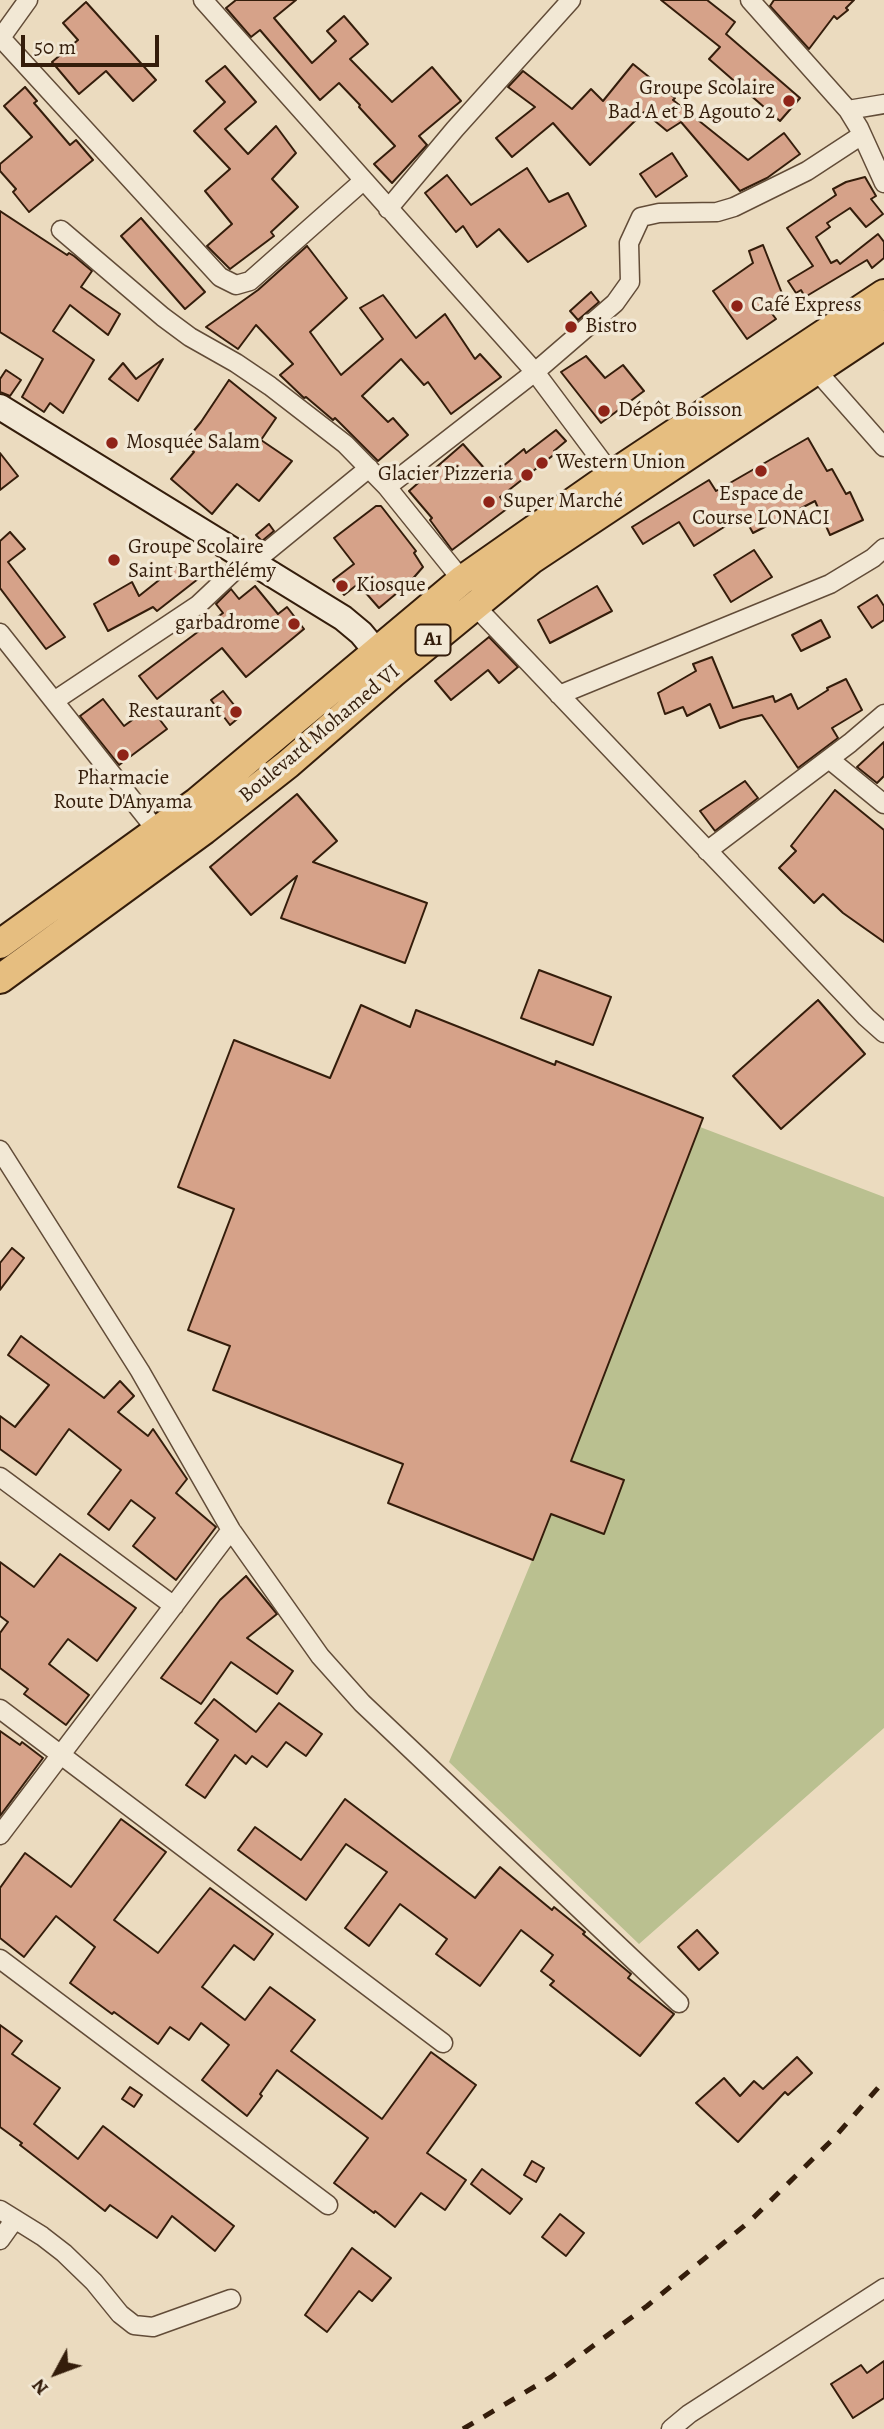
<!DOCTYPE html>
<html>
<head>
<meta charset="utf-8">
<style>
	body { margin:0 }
	#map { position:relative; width:884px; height:2429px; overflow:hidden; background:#ebdbbf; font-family:Alegreya,serif }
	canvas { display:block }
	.north { position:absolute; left:21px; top:2338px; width:70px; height:70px; -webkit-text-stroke:5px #f2e8d5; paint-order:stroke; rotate:229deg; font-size:19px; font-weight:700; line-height:28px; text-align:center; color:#341d0b }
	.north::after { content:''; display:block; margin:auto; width:24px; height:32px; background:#341d0b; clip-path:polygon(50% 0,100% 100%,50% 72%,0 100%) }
	.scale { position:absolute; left:21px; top:35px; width:138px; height:32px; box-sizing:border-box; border:4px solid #341d0b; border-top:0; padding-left:9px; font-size:21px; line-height:24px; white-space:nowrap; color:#341d0b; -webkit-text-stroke:5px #f2e8d5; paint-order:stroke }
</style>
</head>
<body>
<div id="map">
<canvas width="884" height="2429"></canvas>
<div class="north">N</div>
<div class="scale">50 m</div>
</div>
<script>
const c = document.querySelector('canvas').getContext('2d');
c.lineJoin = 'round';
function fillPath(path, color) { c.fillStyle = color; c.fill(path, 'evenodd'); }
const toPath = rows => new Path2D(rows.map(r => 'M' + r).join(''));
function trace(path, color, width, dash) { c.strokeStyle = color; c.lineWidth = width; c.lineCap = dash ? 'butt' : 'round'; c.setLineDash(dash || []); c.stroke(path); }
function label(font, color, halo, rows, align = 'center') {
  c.font = font + ' Alegreya,serif'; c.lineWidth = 7; c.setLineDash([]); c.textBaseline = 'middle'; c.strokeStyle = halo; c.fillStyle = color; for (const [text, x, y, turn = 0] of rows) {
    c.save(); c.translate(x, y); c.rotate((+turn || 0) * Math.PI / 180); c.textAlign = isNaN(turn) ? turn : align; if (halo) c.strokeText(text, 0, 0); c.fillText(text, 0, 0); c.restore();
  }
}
fillPath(toPath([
	[700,1127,884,1197,884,1728,639,1944,449,1762,551,1514,604,1534,623,1480,571,1461]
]), '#bac090');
const building = toPath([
	[236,0,296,0,274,18,312,63,336,41,327,31,344,16,368,44,350,59,392,102,432,67,461,101,419,136,427,145,392,183,374,164,395,146,359,107,360,105,339,83,320,100,260,30,251,37,226,8,236,0],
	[661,0,707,0,735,22,726,34,800,98,780,121,709,59,720,47,661,0],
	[774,0,854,0,846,8,848,10,837,19,834,16,809,49,770,6,774,0],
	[86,2,156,80,133,101,106,71,79,94,52,62,78,40,63,23,86,2],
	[633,64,675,98,673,100,748,160,784,133,800,154,767,178,740,191,681,122,667,131,644,112,590,165,553,123,512,157,496,138,535,107,508,87,523,71,572,109,591,89,603,101,633,64],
	[225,66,256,102,225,129,248,154,276,126,296,153,272,179,298,207,271,232,274,236,230,269,207,246,232,224,205,191,230,169,194,131,225,102,206,81,225,66],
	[25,87,37,101,34,103,70,145,76,140,93,160,29,212,13,192,16,189,0,171,0,164,32,137,4,106,25,87],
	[672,153,687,176,656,197,640,174,672,153],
	[527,168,549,202,568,193,586,226,528,262,499,229,477,247,463,226,456,232,425,193,447,175,471,205,527,168],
	[865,177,876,196,871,199,883,214,866,227,850,208,827,223,830,227,816,237,831,263,837,260,840,264,878,234,884,242,884,258,872,268,867,260,805,297,801,290,796,293,788,281,813,266,787,228,836,195,833,189,846,182,865,177],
	[0,211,67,255,69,253,74,256,92,271,81,287,120,314,108,335,70,305,53,331,94,360,63,413,50,403,44,412,22,397,43,359,0,332,0,211],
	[141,218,205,292,185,309,121,236,141,218],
	[763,245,783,296,764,303,776,319,747,339,713,291,753,263,749,251,763,245],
	[307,246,347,298,310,332,341,375,383,339,360,308,383,295,416,338,445,314,475,359,480,354,501,377,451,414,428,382,424,385,401,359,362,396,388,422,393,418,408,435,378,461,335,418,333,420,306,397,304,398,280,375,293,364,256,325,238,349,206,327,258,290,307,246],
	[591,292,599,302,578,320,570,311,591,292],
	[586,356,605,378,623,365,644,391,601,423,561,372,586,356],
	[163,359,138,401,109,379,123,363,136,379,163,359],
	[6,370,21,380,10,396,0,392,0,379,6,370],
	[229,380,276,418,261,440,292,461,259,501,237,484,212,514,171,479,194,452,183,444,201,422,229,380],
	[556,430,566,441,554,451,556,453,500,497,508,508,452,550,430,520,432,518,409,491,463,444,491,476,524,449,526,453,556,430],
	[808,438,827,471,832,469,846,494,850,492,863,520,830,535,815,501,753,533,743,515,694,546,679,522,643,544,632,527,709,480,716,491,808,438],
	[0,453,18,476,0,490,0,453],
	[376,506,381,506,416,551,414,553,423,567,409,583,379,608,358,584,344,595,333,580,354,564,334,538,376,506],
	[269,524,274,531,262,541,256,535,269,524],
	[10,532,25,549,8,562,65,637,46,649,0,588,0,541,10,532],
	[754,550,772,577,731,602,714,575,754,550],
	[183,561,198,579,157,611,153,607,108,631,94,604,132,582,139,596,183,561],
	[255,586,278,614,287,607,304,629,246,677,222,648,157,699,139,676,223,613,216,604,231,589,239,599,255,586],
	[597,586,612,611,550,643,538,620,597,586],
	[877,595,884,606,884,620,872,628,858,607,877,595],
	[821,620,830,637,801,651,792,635,821,620],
	[489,637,518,667,499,683,488,670,451,700,435,681,489,637],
	[712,657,733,708,773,696,775,702,791,694,798,709,828,690,827,688,846,679,862,710,832,728,838,738,798,768,762,715,741,720,720,728,710,704,687,716,683,707,665,714,658,693,696,671,693,664,712,657],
	[223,691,242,715,230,725,211,700,223,691],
	[103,699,124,726,150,707,167,729,119,765,80,716,103,699],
	[884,742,884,776,877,783,857,767,884,742],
	[745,781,758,798,715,831,700,811,745,781],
	[835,790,884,830,884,942,843,913,823,894,814,903,779,868,796,851,791,846,835,790],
	[297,794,337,841,313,862,427,903,405,963,281,918,297,876,251,915,210,867,297,794],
	[539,970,611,997,593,1045,521,1018,539,970],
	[818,1000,865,1054,781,1129,733,1076,818,1000],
	[361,1005,410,1027,416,1010,555,1065,556,1061,703,1118,571,1461,624,1480,604,1534,551,1514,533,1560,388,1503,403,1464,213,1390,230,1346,188,1330,234,1209,178,1187,234,1040,330,1078,361,1005],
	[12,1248,24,1258,0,1290,0,1263,12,1248],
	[21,1336,104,1398,120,1381,134,1396,118,1412,148,1436,153,1429,187,1479,176,1493,216,1527,176,1580,133,1546,155,1518,131,1500,109,1530,88,1514,121,1470,69,1429,36,1475,0,1449,0,1416,15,1427,49,1385,8,1355,21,1336],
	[60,1554,136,1608,97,1661,68,1639,49,1664,89,1695,66,1725,24,1694,28,1689,0,1668,0,1633,8,1622,0,1616,0,1562,34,1587,60,1554],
	[246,1576,277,1614,247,1638,293,1671,277,1694,231,1662,201,1704,161,1678,220,1600,246,1576],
	[214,1699,256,1732,279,1703,322,1734,306,1756,286,1742,267,1767,252,1756,246,1764,235,1755,205,1798,186,1785,218,1740,195,1723,214,1699],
	[0,1731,20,1745,22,1742,43,1758,0,1816,0,1731],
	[345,1799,475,1898,500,1867,552,1910,554,1907,585,1932,583,1934,631,1974,628,1978,674,2014,640,2056,550,1985,554,1981,541,1971,553,1955,521,1930,480,1986,436,1954,447,1939,400,1904,369,1946,345,1928,387,1872,346,1844,306,1900,238,1850,255,1827,301,1860,345,1799],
	[121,1819,166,1852,114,1920,158,1953,210,1888,273,1934,254,1960,234,1945,202,1987,245,2020,270,1987,315,2020,291,2051,382,2119,431,2052,476,2085,427,2153,466,2180,445,2210,421,2193,395,2227,375,2211,374,2213,334,2183,368,2138,277,2070,260,2094,262,2096,247,2116,202,2080,229,2045,201,2023,189,2040,170,2027,158,2044,114,2012,112,2014,70,1983,95,1947,56,1916,24,1957,0,1938,0,1888,25,1853,71,1887,121,1819],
	[697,1930,718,1953,699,1970,678,1947,697,1930],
	[0,2025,22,2041,12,2054,60,2088,34,2124,78,2159,103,2126,234,2226,215,2251,172,2216,157,2238,110,2205,105,2211,20,2145,22,2143,0,2127,0,2025],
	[797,2057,812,2073,788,2095,785,2092,738,2142,696,2103,724,2078,740,2096,754,2081,763,2089,797,2057],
	[130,2087,142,2095,134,2107,122,2099,130,2087],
	[532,2161,544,2168,536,2182,524,2175,532,2161],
	[482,2169,522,2199,510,2214,471,2184,482,2169],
	[560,2214,584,2233,566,2256,542,2237,560,2214],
	[352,2248,391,2278,372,2301,359,2291,327,2332,305,2315,352,2248],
	[884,2361,884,2398,853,2418,831,2384,861,2365,867,2373,884,2361]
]);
fillPath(building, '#d6a289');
trace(building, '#341d0b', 2);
const street = toPath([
	[203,0,535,372,612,475],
	[750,0,848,110,859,128,884,183],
	[1,38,220,277,236,285,250,281,363,181],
	[0,39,28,0],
	[848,110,884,104],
	[388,209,455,129,571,0],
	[61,230,163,317,190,337,236,363,270,386,345,444,387,487,462,580],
	[816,370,884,447],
	[387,487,535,372,615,303,630,282,629,243,641,217,659,213,717,212,734,207,807,171,862,135],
	[254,562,369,468],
	[475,606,866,1017,884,1033],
	[0,633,157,831],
	[559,695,830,584,873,558,884,548],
	[54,701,198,605,248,558],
	[829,759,884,804],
	[707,851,850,743,884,714],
	[0,1150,140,1371,231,1530,320,1656,362,1703,679,2003],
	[0,1477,174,1606],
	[0,1709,443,2043],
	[0,1835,231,1530],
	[0,1959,328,2205],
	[0,2210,42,2236,64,2253,94,2282,120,2314,134,2325,153,2327,231,2299],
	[0,2240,15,2219],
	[671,2429,689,2414,884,2288]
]);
const secondary = toPath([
	[0,407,343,618,361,633,376,651]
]);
const primary = toPath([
	[0,944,197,802,462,580,612,475,884,294],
	[0,979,204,830,288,764,393,673,532,559,884,325]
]);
trace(street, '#624c38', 21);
trace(secondary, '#341d0b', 28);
trace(primary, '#341d0b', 32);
trace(street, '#f2e8d5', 18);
trace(secondary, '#f2e8d5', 24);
trace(primary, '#e6be80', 28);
trace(toPath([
	[463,2429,551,2377,647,2306,750,2221,833,2139,884,2081]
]), '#341d0b', 5, [12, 12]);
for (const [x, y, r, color] of [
	[789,101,7,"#8f2418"],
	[737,306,7,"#8f2418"],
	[571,327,7,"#8f2418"],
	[604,411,7,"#8f2418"],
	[112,443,7,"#8f2418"],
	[542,463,7,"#8f2418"],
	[761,471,7,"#8f2418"],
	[527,475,7,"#8f2418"],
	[489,502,7,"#8f2418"],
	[114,560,7,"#8f2418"],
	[342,586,7,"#8f2418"],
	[294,624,7,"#8f2418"],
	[236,712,7,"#8f2418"],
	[123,755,7,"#8f2418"]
]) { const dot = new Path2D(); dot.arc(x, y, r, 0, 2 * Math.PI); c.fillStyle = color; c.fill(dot); trace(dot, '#f2e8d5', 2.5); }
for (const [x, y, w] of [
	[433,640,35]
]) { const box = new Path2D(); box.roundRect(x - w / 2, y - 15.5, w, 31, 5); c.fillStyle = '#f2e8d5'; c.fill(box); trace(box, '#341d0b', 2); }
label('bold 19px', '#341d0b', null, [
	["A1",433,640]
]);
label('21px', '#341d0b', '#f2e8d5', [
	["Groupe Scolaire",775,89,"right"],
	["Bad A et B Agouto 2",775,113,"right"],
	["Café Express",751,306],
	["Bistro",585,327],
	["Dépôt Boisson",618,411],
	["Mosquée Salam",126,443],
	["Western Union",556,463],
	["Glacier Pizzeria",513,475,"right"],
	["Espace de",761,495,"center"],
	["Course LONACI",761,519,"center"],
	["Super Marché",503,502],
	["Groupe Scolaire",128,548],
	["Saint Barthélémy",128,572],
	["Kiosque",356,586],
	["garbadrome",280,624,"right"],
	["Restaurant",222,712,"right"],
	["Pharmacie",123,779,"center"],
	["Route D'Anyama",123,803,"center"]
], 'left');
label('21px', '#341d0b', '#f2e8d5', [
	["Boulevard Mohamed VI",320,734,-40]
]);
</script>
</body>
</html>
